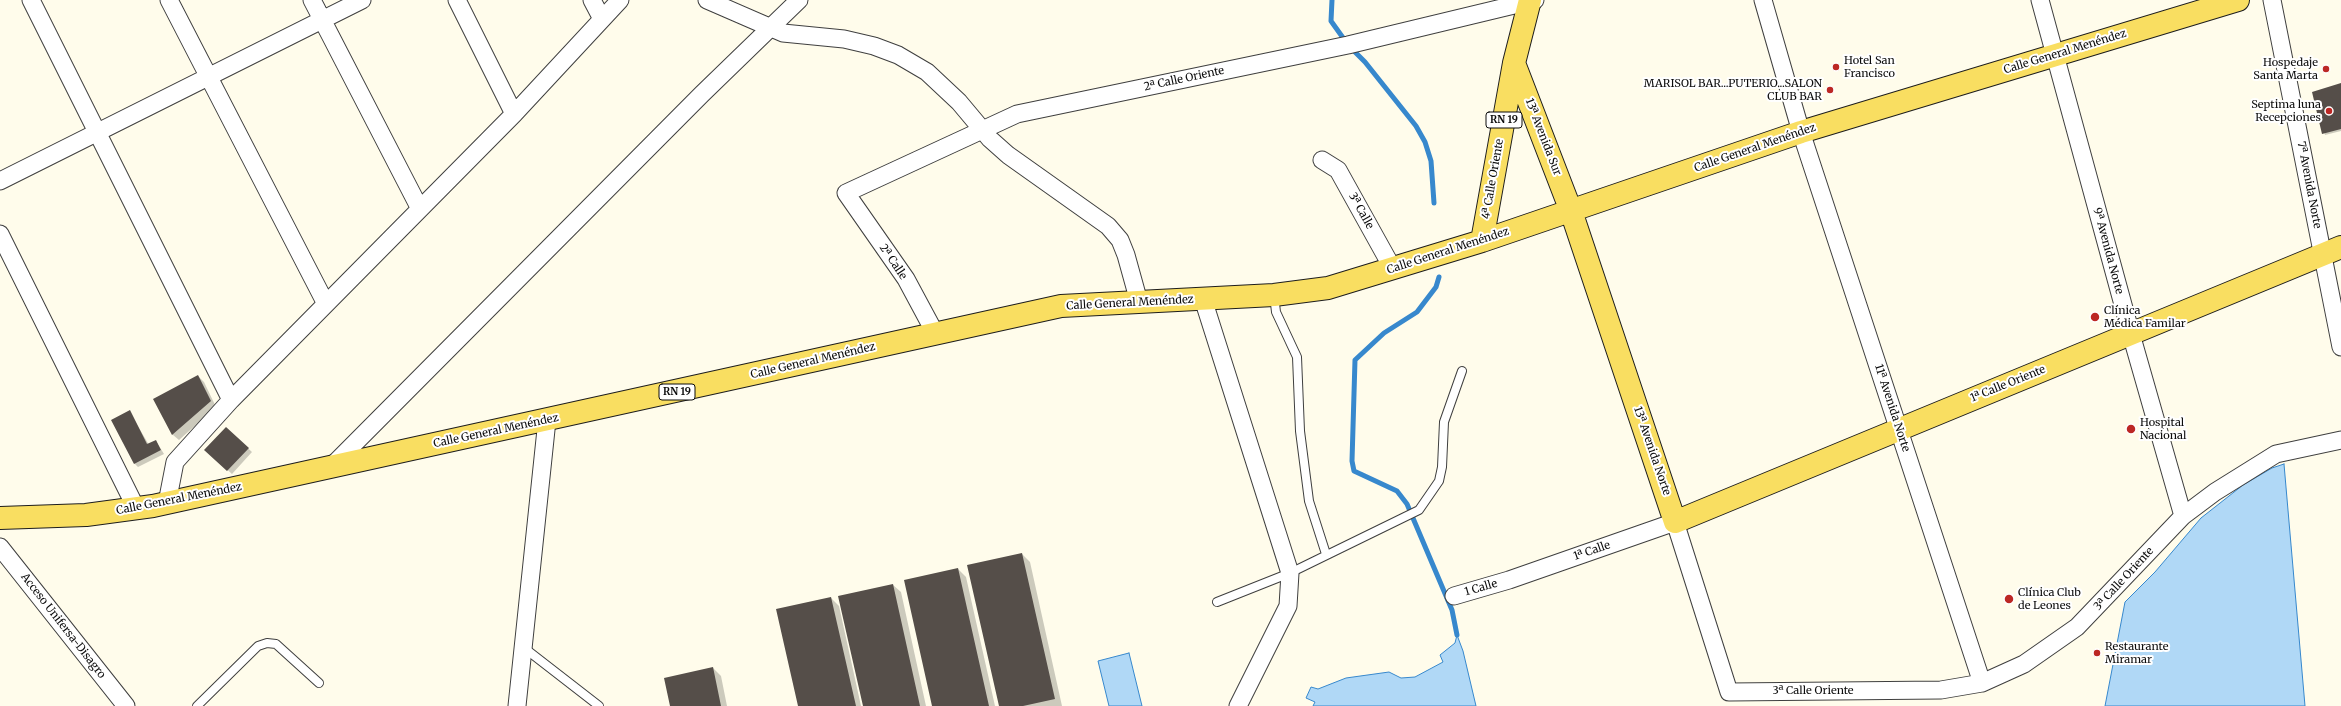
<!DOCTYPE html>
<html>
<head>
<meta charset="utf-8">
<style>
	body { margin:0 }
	canvas { display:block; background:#fffceb }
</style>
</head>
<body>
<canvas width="2341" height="706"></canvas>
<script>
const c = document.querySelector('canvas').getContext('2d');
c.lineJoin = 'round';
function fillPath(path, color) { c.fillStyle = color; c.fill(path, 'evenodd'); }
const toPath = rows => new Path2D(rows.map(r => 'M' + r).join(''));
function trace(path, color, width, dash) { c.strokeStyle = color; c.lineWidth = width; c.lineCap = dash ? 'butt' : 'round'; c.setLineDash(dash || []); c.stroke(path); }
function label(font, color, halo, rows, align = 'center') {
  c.font = font + ' Merriweather,serif'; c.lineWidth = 4; c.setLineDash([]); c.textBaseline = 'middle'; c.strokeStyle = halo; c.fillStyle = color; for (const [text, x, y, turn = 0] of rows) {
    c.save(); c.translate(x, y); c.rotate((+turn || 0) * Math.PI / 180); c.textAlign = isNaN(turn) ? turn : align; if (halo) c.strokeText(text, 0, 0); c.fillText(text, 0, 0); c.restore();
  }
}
const water = toPath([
	[2284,464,2305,706,2105,706,2125,602,2155,572,2201,518,2243,485,2272,468,2284,464],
	[1457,635,1463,651,1476,706,1313,706,1315,702,1306,698,1311,687,1318,689,1346,678,1389,672,1401,678,1415,677,1443,662,1440,655,1455,643,1457,635],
	[1129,653,1142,706,1109,706,1098,661,1129,653]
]);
fillPath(water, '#b0d8f6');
trace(water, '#3788cd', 1);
fillPath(toPath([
	[2341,84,2341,131,2325,135,2313,93],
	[198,376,204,382,216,407,179,440,173,435,154,399],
	[129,411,149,445,156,441,164,454,138,467,135,464],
	[226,428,252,452,232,474,206,450],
	[1022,554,1030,562,1062,706,1000,706],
	[958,569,966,577,995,706,933,706],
	[893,585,901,592,926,706,864,706],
	[831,598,839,606,861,706,799,706],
	[713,668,721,676,727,706,671,706]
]), '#0003');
trace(toPath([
	[1332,0,1331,21,1346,42],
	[1351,48,1365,62,1416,126,1425,142,1431,161,1434,203],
	[1439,277,1436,287,1417,312,1384,333,1355,360,1352,461,1354,471,1397,491,1407,504,1452,610,1457,635]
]), '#3788cd', 5);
fillPath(toPath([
	[2341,83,2341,129,2322,134,2312,92],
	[198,375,211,401,172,435,153,399],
	[130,410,147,444,156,440,161,450,134,464,111,420],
	[226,427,249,448,227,471,204,450],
	[1022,553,1055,699,1023,706,999,706,967,565],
	[958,568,989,706,932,706,904,580],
	[893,584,920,706,863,706,838,596],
	[831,597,856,706,798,706,776,609],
	[713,667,721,706,670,706,664,678]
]), '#554e49');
const lane = toPath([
	[1274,295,1276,312,1297,357,1300,431,1309,501,1326,554],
	[1217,602,1290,573,1419,510,1439,481,1442,467,1444,422,1462,371],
	[523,647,599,706],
	[197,706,258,646,267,643,276,644,319,683]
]);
const street = toPath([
	[31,0,231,400],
	[169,0,326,304],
	[312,0,420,209],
	[457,0,514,114],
	[592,0,602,19],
	[707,0,783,33,844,39,874,46,898,55,927,72,959,102,990,139,1008,155,1108,226,1120,240,1126,255,1139,302],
	[1763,0,1801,132,1982,683],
	[2040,0,2131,334,2183,516],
	[2272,0,2341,347],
	[1322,160,1338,170,1393,269],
	[0,181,362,0],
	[0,234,136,508],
	[1203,299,1290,573,1288,606,1238,706],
	[935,333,906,279,846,193,1017,114,1348,45,1535,0],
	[332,466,702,94,799,0],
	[167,503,175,462,231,400,514,114,620,0],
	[0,547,126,706],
	[1454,596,1509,580,1675,522,1729,692,1941,690,1982,683,2024,664,2077,627,2183,516,2215,492,2276,454,2341,440],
	[517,706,547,420]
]);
const primary = toPath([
	[1514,63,1571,211,1675,522,2341,247],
	[1482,241,1514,63,1530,0],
	[0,518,86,515,153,506,1061,306,1274,295,1328,288,1482,241,1801,132,2238,0]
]);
trace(lane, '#3f3f3f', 10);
trace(street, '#3f3f3f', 19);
trace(primary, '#1d1d1d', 24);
trace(lane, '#fff', 8);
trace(street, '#fff', 17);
trace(primary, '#f9de61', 22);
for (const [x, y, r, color] of [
	[1836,67,4,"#bc2724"],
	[2326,69,4,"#bc2724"],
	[1830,90,4,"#bc2724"],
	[2329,111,4,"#bc2724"],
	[2095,317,5,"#bc2724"],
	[2131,429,5,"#bc2724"],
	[2009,599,5,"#bc2724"],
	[2097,653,4,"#bc2724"]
]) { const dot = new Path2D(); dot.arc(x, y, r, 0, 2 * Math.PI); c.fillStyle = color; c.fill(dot); trace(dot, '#fff', 1.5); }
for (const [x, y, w] of [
	[1504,120,36],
	[677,392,36]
]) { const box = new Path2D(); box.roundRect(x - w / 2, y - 8, w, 16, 3); c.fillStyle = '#fff'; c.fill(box); trace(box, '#0c0c0c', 1); }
label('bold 10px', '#0c0c0c', null, [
	["RN 19",1504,120],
	["RN 19",677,392]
]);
label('11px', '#0c0c0c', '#fff', [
	["Calle General Menéndez",2065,52,-17],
	["2ª Calle Oriente",1184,79,-12],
	["13ª Avenida Sur",1543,137,69],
	["Calle General Menéndez",1755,148,-19],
	["4ª Calle Oriente",1493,179,-80],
	["7ª Avenida Norte",2309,185,79],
	["3ª Calle",1361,211,61],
	["Calle General Menéndez",1448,251,-18],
	["9ª Avenida Norte",2108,251,75],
	["2ª Calle",893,262,56],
	["Calle General Menéndez",1130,303,-3],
	["Calle General Menéndez",813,361,-13],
	["1ª Calle Oriente",2008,384,-22],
	["11ª Avenida Norte",1892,408,72],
	["Calle General Menéndez",496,431,-12],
	["13ª Avenida Norte",1652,451,71],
	["Calle General Menéndez",179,499,-11],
	["1ª Calle",1592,551,-19],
	["3ª Calle Oriente",2124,579,-47],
	["1 Calle",1481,588,-16],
	["Acceso Unifersa-Disagro",63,626,52],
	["3ª Calle Oriente",1813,691]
]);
label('11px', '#0c0c0c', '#fff', [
	["Hotel San",1844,61],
	["Francisco",1844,74],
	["Hospedaje",2318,63,"right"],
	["Santa Marta",2318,76,"right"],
	["MARISOL BAR...PUTERIO...SALON",1822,84,"right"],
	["CLUB BAR",1822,97,"right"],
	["Septima luna",2321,105,"right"],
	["Recepciones",2321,118,"right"],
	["Clínica",2104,311],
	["Médica Familar",2104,324],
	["Hospital",2140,423],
	["Nacional",2140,436],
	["Clínica Club",2018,593],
	["de Leones",2018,606],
	["Restaurante",2105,647],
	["Miramar",2105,660]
], 'left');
</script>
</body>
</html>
